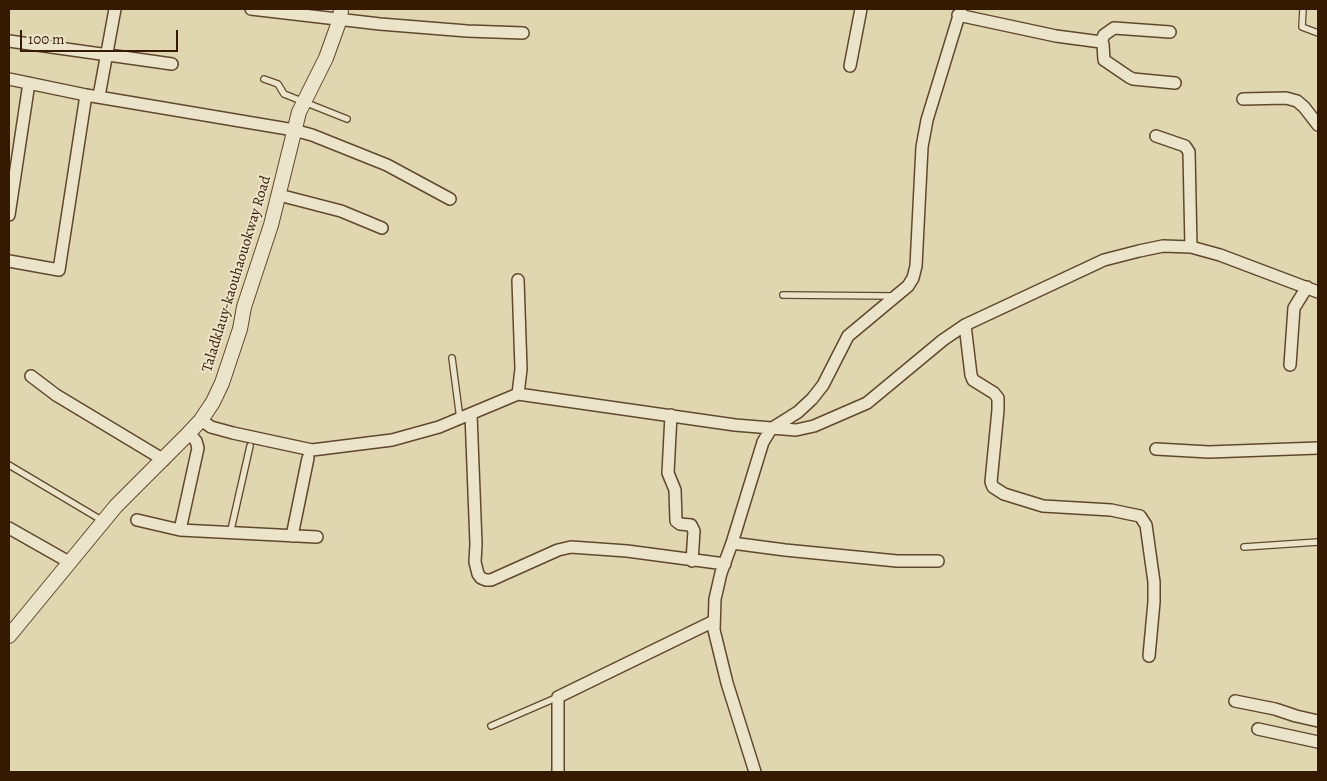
<!DOCTYPE html>
<html>
<head>
<meta charset="utf-8">
<style>
	body { margin:0 }
	#map { position:relative; width:1327px; height:781px; overflow:hidden; background:#e0d6af; font-family:Alegreya,serif }
	canvas { display:block }
	.frame { position:absolute; inset:0; border:10px solid #361901; pointer-events:none }
	.scale { position:absolute; left:20px; top:30px; width:158px; height:22px; box-sizing:border-box; border:2px solid #361901; border-top:0; padding-left:6px; font-size:15px; line-height:18px; white-space:nowrap; color:#361901; -webkit-text-stroke:4px #ebe4cb; paint-order:stroke }
</style>
</head>
<body>
<div id="map">
<canvas width="1327" height="781"></canvas>
<div class="frame"></div>
<div class="scale">100 m</div>
</div>
<script>
const c = document.querySelector('canvas').getContext('2d');
c.lineJoin = 'round';
const toPath = rows => new Path2D(rows.map(r => 'M' + r).join(''));
function trace(path, color, width, dash) { c.strokeStyle = color; c.lineWidth = width; c.lineCap = dash ? 'butt' : 'round'; c.setLineDash(dash || []); c.stroke(path); }
function label(font, color, halo, rows, align = 'center') {
  c.font = font + ' Alegreya,serif'; c.lineWidth = 4; c.setLineDash([]); c.textBaseline = 'middle'; c.strokeStyle = halo; c.fillStyle = color; for (const [text, x, y, turn = 0] of rows) {
    c.save(); c.translate(x, y); c.rotate((+turn || 0) * Math.PI / 180); c.textAlign = isNaN(turn) ? turn : align; if (halo) c.strokeText(text, 0, 0); c.fillText(text, 0, 0); c.restore();
  }
}
const service = toPath([
	[1303,9,1302,27,1318,33],
	[264,79,278,84,284,94,347,119],
	[783,295,894,296],
	[452,358,460,419],
	[9,465,103,521],
	[230,534,250,446],
	[1244,547,1318,542],
	[491,726,558,697]
]);
const minor = toPath([
	[251,9,380,24,467,31,523,33],
	[958,15,1056,36,1101,42,1103,44,1104,60,1129,77,1133,79,1175,83],
	[9,41,172,64],
	[1101,42,1104,35,1114,28,1170,32],
	[850,66,861,9],
	[9,79,86,95,294,130,312,135,387,165,450,199],
	[99,96,115,9],
	[1243,99,1286,98,1297,101,1304,107,1318,125],
	[1156,136,1185,146,1189,152,1191,247],
	[279,195,341,211,382,228],
	[9,215,29,83],
	[9,261,59,270,86,95],
	[965,325,971,375,973,380,994,393,998,398,998,410,991,482,993,487,1004,494,1043,506,1111,510,1130,514,1140,516,1146,525,1154,582,1154,602,1149,656],
	[1290,365,1294,308,1307,287],
	[31,376,56,395,164,460],
	[518,394,521,369,518,280],
	[471,414,476,544,475,562,478,574,481,578,486,580,491,580,558,550,571,547,627,551,725,564],
	[671,415,668,473,675,490,676,521,680,524,691,525,694,531,692,561],
	[201,420,211,427,233,433,312,450,392,440,439,427,518,394,735,425,796,430,814,426,867,403,943,340,965,325,1104,260,1139,251,1163,246,1191,247,1220,255,1318,292],
	[1156,449,1209,452,1318,448],
	[137,520,180,530,317,537],
	[9,528,69,562],
	[180,530,198,448,196,441,189,433],
	[292,536,308,458],
	[732,543,785,550,897,561,938,561],
	[1235,701,1275,709,1296,716,1318,721],
	[1258,729,1318,742],
	[558,772,558,697,714,621],
	[755,772,727,683,714,630,715,599,721,573,732,543,763,442,771,429,798,412,812,399,823,385,848,336,908,286,913,278,916,266,922,147,927,120,961,9]
]);
const tertiary = toPath([
	[9,636,116,506,186,436,201,420,213,402,222,383,240,329,244,307,271,225,299,112,326,58,340,19,341,9]
]);
trace(service, '#60482c', 8);
trace(minor, '#60482c', 14);
trace(tertiary, '#60482c', 16);
trace(service, '#ebe4cb', 5.5);
trace(minor, '#ebe4cb', 11);
trace(tertiary, '#ebe4cb', 14);
label('15px', '#361901', '#ebe4cb', [
	["Taladklauy-kaouhaouokway Road",237,274,-73]
]);
</script>
</body>
</html>
